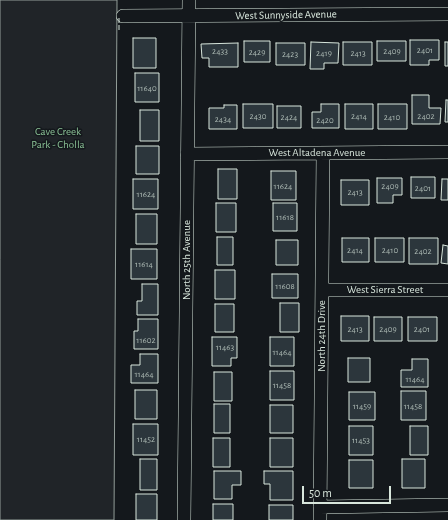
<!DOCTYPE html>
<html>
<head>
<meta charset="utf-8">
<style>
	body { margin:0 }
	#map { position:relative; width:448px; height:520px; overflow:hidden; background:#14181c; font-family:"Alegreya Sans",sans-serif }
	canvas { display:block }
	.scale { position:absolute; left:302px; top:486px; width:89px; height:18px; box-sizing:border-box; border:2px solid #d8e6dc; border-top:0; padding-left:5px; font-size:12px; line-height:14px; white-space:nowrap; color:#d8e6dc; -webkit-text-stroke:3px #14181c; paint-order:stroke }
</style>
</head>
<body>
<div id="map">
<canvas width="448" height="520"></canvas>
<div class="scale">50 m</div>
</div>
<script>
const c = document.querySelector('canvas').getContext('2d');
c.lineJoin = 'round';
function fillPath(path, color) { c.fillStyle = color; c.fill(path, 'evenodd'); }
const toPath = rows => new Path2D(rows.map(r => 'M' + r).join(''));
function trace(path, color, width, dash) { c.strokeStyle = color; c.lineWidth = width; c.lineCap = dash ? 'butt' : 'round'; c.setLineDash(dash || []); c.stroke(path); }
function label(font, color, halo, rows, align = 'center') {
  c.font = font + ' "Alegreya Sans",sans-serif'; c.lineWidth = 3; c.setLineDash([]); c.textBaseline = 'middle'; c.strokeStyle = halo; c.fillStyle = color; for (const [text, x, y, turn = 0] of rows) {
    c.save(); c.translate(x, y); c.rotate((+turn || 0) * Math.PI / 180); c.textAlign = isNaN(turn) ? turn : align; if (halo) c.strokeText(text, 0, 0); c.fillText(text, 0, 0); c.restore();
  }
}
const green = toPath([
	[0,0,117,0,114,520,0,520,0,0]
]);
fillPath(green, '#202428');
trace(green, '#939e99', 1);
const building = toPath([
	[133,38,156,38,156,68,133,68,133,38],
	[410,40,439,40,439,60,429,60,429,65,410,65,410,40],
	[244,41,270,41,270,62,244,62,244,41],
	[377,41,406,41,406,61,377,61,377,41],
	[311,42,339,43,338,63,324,63,324,69,310,69,311,42],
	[343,42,372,42,372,65,343,65,343,42],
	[445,42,448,42,448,66,445,66,445,42],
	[238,43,238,67,209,67,209,58,202,58,201,44,238,43],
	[276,43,305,43,305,65,276,65,276,43],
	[135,73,159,73,159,102,135,102,135,73],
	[412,95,429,95,429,108,441,108,440,124,412,124,412,95],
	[446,100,448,100,448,122,445,122,446,100],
	[243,104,273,104,273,128,243,128,243,104],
	[321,104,339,104,339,128,312,128,312,112,321,112,321,104],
	[345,104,373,104,373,129,345,129,345,104],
	[378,104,407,104,407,129,378,129,378,104],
	[224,105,237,105,237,129,209,129,209,108,224,108,224,105],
	[277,106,301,106,301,128,277,128,277,106],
	[140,110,159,110,159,141,140,141,140,110],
	[136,146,159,146,159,174,136,174,136,146],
	[218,169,237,169,237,199,218,199,218,169],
	[271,171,296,171,296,200,271,200,271,171],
	[411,177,435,177,435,198,411,198,411,177],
	[377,178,402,178,402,195,393,195,393,203,377,203,377,178],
	[133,179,158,179,158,209,133,209,133,179],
	[442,179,448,179,448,200,441,200,442,179],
	[341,180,369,180,369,205,341,205,341,180],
	[216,203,236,203,236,232,216,232,216,203],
	[273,203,297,203,297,231,273,231,273,203],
	[136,214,157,214,157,244,136,244,136,214],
	[217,237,233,237,233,265,217,265,217,237],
	[342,238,369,238,369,262,342,262,342,238],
	[375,238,404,238,404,262,375,262,375,238],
	[409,238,438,238,438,264,409,264,409,238],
	[276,240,298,240,298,265,276,265,276,240],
	[443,245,448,246,448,264,441,263,443,245],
	[131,249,157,249,157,279,131,279,131,249],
	[215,270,235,270,235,299,215,299,215,270],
	[272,274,298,274,298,298,272,298,272,274],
	[142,284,158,284,158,315,137,315,137,301,142,301,142,284],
	[280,303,299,303,299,332,280,332,280,303],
	[215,304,234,304,234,332,215,332,215,304],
	[341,316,369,316,369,341,341,341,341,316],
	[374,317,402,317,402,341,374,341,374,317],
	[408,317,437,317,437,341,408,341,408,317],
	[138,319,158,319,158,349,134,349,134,331,138,331,138,319],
	[212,337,237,337,237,358,231,358,231,366,212,366,212,337],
	[270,337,294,337,294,366,270,366,270,337],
	[140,354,158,354,158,383,131,383,131,365,140,365,140,354],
	[348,358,370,358,370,382,348,382,348,358],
	[412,359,428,359,428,387,401,387,401,370,412,370,412,359],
	[270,371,294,371,294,400,270,400,270,371],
	[214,372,232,372,232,401,214,401,214,372],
	[135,390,157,390,157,419,135,419,135,390],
	[401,391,426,391,426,420,401,420,401,391],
	[349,392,375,392,375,420,349,420,349,392],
	[214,404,230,404,230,433,214,433,214,404],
	[270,405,293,405,293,433,270,433,270,405],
	[133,424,158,424,158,455,133,455,133,424],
	[349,426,373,426,373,455,349,455,349,426],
	[410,426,428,426,428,455,410,455,410,426],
	[213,438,230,438,230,467,213,467,213,438],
	[270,438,293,438,293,467,270,467,270,438],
	[140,459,157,459,157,490,140,490,140,459],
	[402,459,425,459,425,488,402,488,402,459],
	[349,460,373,460,373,488,349,488,349,460],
	[214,471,241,471,241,485,232,485,232,499,214,499,214,471],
	[264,471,293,471,293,500,270,500,270,484,264,484,264,471],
	[136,494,157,494,157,520,136,520,136,494],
	[213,504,233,504,233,520,213,520,213,504],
	[269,505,293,505,293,520,269,520,269,505]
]);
fillPath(building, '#2c363c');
trace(building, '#d8e6dc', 1);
const minor = toPath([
	[123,16,448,14],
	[187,154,448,152],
	[322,290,448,290],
	[320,507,448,505],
	[184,520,189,0],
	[320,520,323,153]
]);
trace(minor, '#d8e6dc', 14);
trace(minor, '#14181c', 13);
trace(toPath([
	[119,30,119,17]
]), '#d8e6dc', 1, [5, 2]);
label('9px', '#adbab4', null, [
	["2401",425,50],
	["2433",220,51],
	["2409",392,51],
	["2429",257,52],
	["2419",324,53],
	["2413",358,53],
	["2423",290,54],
	["11640",147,88],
	["2430",258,116],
	["2414",359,116],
	["2402",426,116],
	["2424",289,117],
	["2410",392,117],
	["2434",223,119],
	["2420",325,120],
	["11624",283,186],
	["2409",390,186],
	["2401",423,188],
	["2413",355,192],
	["11624",146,194],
	["11618",285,217],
	["2414",355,250],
	["2410",390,250],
	["2402",423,251],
	["11614",144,264],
	["11608",285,286],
	["2413",355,329],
	["2409",388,329],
	["2401",422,329],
	["11602",146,340],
	["11463",225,347],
	["11464",282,352],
	["11464",144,374],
	["11464",415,379],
	["11458",282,385],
	["11459",362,406],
	["11458",413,406],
	["11452",146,439],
	["11453",361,440]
]);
label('11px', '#d8e6dc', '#14181c', [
	["West Sunnyside Avenue",286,15,-1],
	["West Altadena Avenue",317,153],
	["North 25th Avenue",187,260,-90],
	["West Sierra Street",385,290],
	["North 24th Drive",322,336,-90]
]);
label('11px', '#8ac095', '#14181c', [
	["Cave Creek",58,132],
	["Park - Cholla",58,145]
]);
</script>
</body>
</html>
